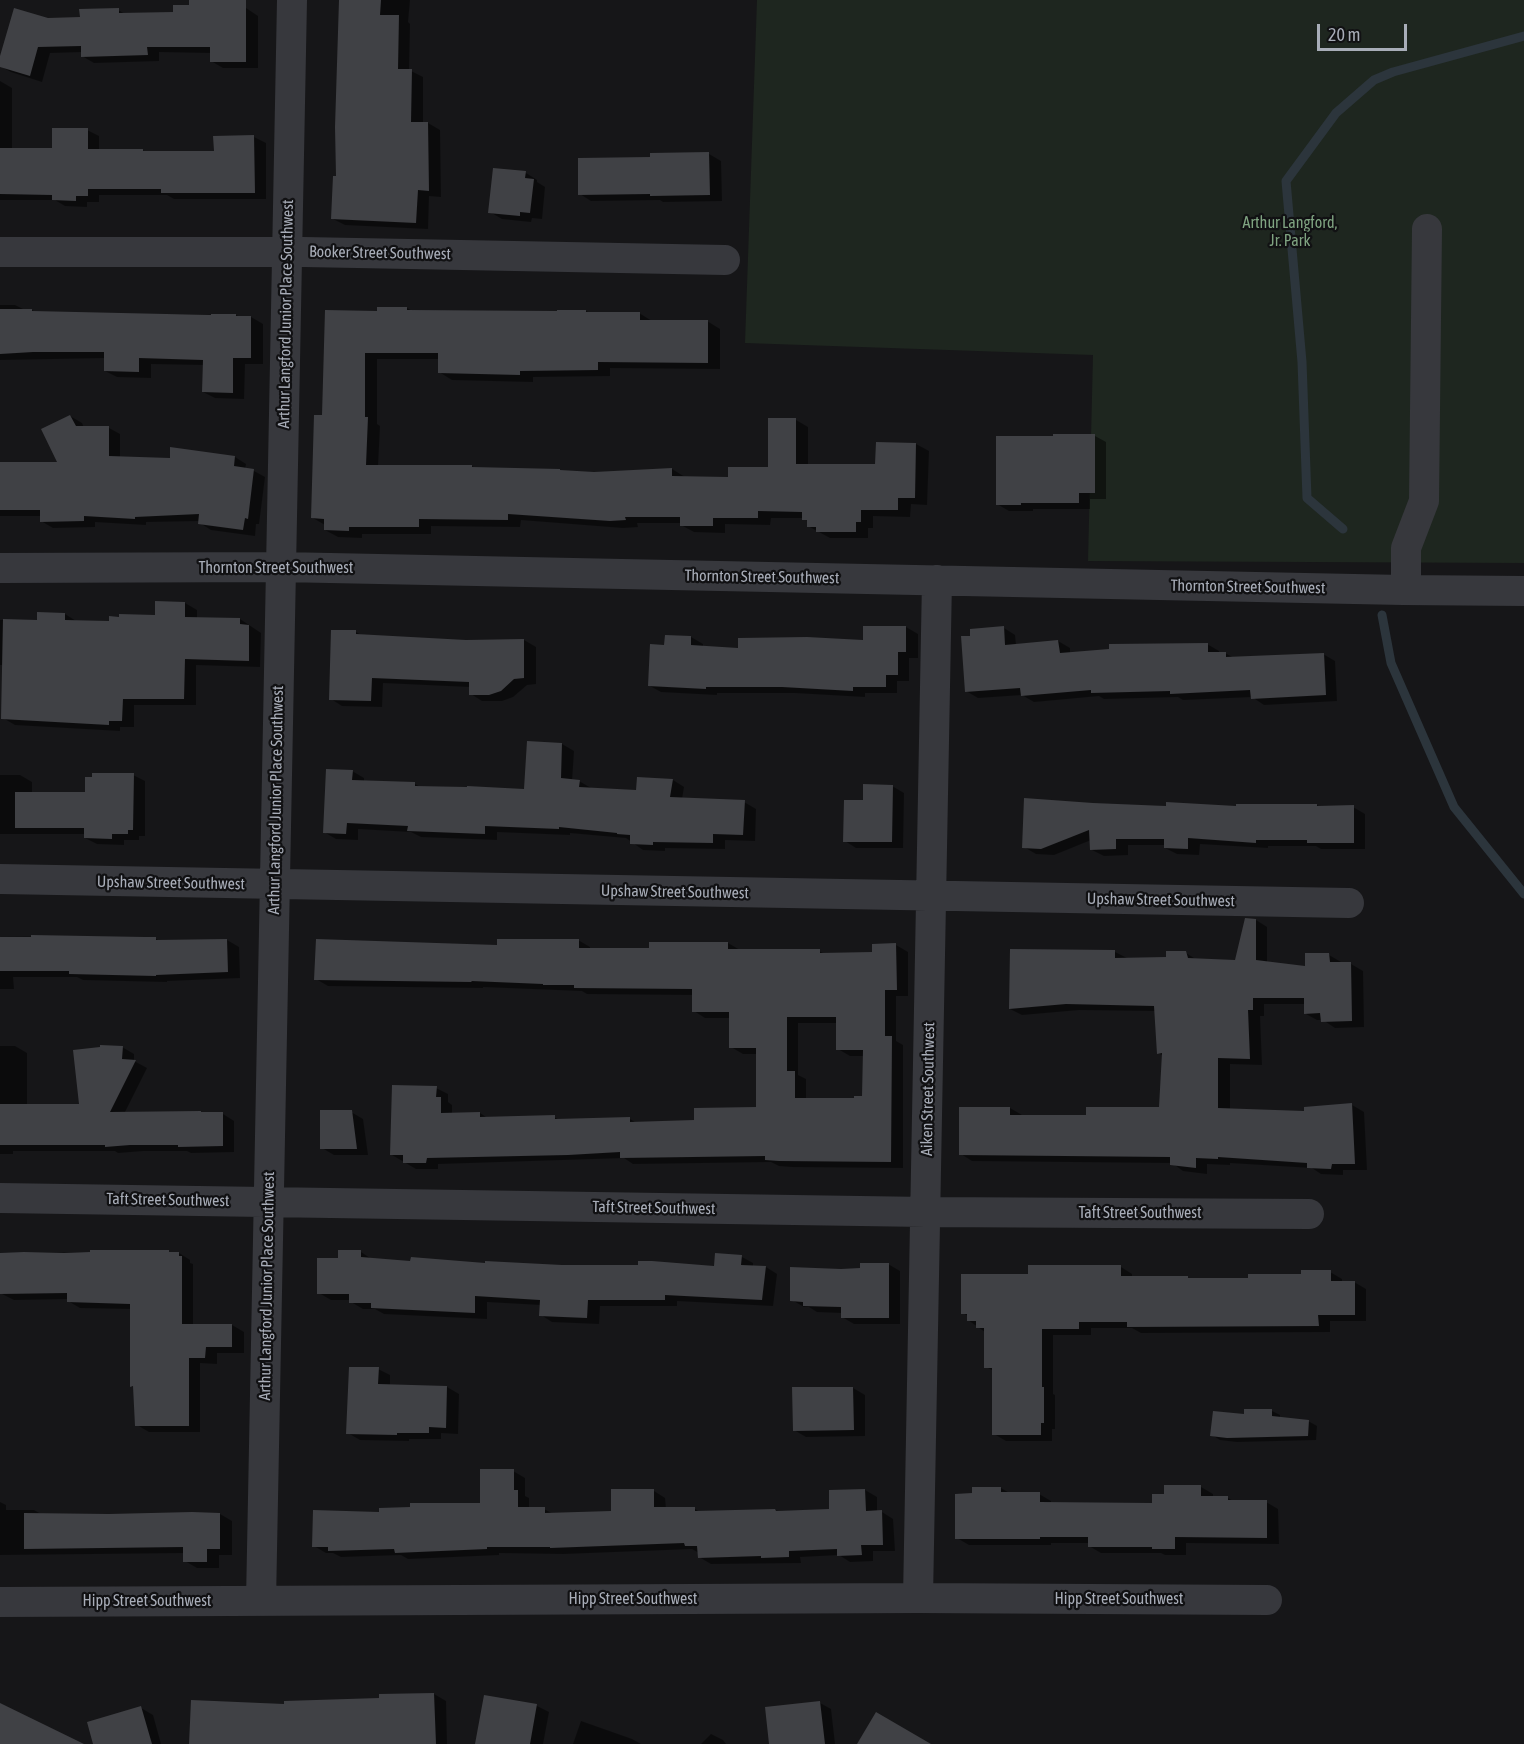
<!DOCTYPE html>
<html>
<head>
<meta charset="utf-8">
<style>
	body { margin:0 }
	#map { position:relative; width:1524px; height:1744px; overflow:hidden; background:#161618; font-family:"Asap Condensed",sans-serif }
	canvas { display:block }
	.scale { position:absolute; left:1317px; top:24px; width:90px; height:27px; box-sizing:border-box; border:3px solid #a8adb8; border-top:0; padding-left:8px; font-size:18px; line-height:21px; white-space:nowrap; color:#a8adb8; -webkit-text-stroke:4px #111113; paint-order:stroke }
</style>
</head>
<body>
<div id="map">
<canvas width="1524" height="1744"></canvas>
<div class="scale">20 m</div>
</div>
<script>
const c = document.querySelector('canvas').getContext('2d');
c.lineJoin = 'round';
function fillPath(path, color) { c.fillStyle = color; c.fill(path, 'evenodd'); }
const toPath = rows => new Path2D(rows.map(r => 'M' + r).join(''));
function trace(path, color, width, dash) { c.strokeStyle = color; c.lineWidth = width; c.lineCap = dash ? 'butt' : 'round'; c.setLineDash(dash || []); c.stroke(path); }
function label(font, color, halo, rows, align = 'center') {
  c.font = font + ' "Asap Condensed",sans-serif'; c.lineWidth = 4.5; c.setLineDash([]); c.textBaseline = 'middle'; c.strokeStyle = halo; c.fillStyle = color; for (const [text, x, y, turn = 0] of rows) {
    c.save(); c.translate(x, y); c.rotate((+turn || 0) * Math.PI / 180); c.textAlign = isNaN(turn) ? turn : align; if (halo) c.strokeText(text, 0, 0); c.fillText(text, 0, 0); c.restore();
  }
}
fillPath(toPath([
	[757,0,1524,0,1524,563,1088,561,1093,355,745,343]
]), '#1e261f');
fillPath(toPath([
	[190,0,234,0,258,16,258,68,223,68,211,61,211,53,159,52,159,61,94,63,82,56,82,52,50,53,42,82,11,72,0,66,0,62,48,19,81,18,118,10,127,15,174,14,190,6],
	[340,0,410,0,408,22,410,24,409,70,423,77,423,123,428,123,440,130,441,197,429,196,428,229,345,225,333,219,337,178],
	[0,81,12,88,12,149,53,149,87,130,99,136,99,150,142,150,146,152,215,152,254,137,266,143,266,199,174,199,167,195,99,195,99,202,87,202,87,207,65,206,55,200,0,200],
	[709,154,721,161,722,201,663,202,660,200,591,201,580,194,651,158],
	[526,173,537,180,537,182,545,187,542,219,532,218,531,222,502,219,490,212],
	[0,305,15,305,25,310,32,310,36,313,236,315,240,317,251,317,263,324,263,364,245,364,244,399,215,398,203,392,204,365,151,364,151,378,117,377,105,371,105,358,0,360],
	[379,308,407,308,412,311,586,311,590,313,639,313,652,321,707,321,720,329,720,369,610,368,610,376,533,377,533,382,452,380,439,372,439,359,377,359,377,424,380,426,378,466,472,466,476,469,594,474,672,469,685,477,730,478,770,469,796,420,808,427,808,466,876,466,916,444,929,451,927,505,911,504,910,517,873,516,873,528,868,528,868,538,830,538,808,526,808,521,803,518,771,518,770,525,725,524,725,533,694,532,681,525,681,523,637,523,638,527,623,528,521,520,520,527,431,526,431,534,362,534,362,538,338,537,325,530,325,525,313,518,324,417,379,313],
	[70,416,82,423,84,428,109,428,120,434,120,458,172,460,235,457,246,464,245,469,254,471,265,477,259,524,256,524,255,536,211,530,200,523,200,521,146,522,146,525,95,522,95,527,53,528,41,521,41,516,0,516,0,464,59,464],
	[1095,436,1106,442,1106,499,1090,499,1090,509,1033,509,1033,511,1009,511,997,504],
	[185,603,197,610,197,618,240,619,261,633,260,667,196,665,196,705,134,705,134,727,120,727,120,731,15,725,3,718,4,665,0,665,0,620,39,620,65,614,76,621,110,623,156,616],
	[906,627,918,634,918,658,909,658,909,681,897,681,897,693,865,693,865,697,795,693,717,693,717,695,661,692,650,686,666,646,691,637,703,644,703,647,740,650,864,641],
	[1004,628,1015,635,1016,645,1058,641,1070,648,1070,653,1207,644,1219,651,1219,653,1225,653,1234,658,1323,654,1335,661,1337,701,1264,705,1252,697,1183,700,1178,697,1104,699,1099,696,1034,702,1022,695,978,698,966,691,972,637],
	[356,632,363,636,466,641,524,640,536,647,536,684,527,685,513,697,502,701,482,701,471,694,470,687,383,683,382,707,342,706,331,699],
	[562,744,574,751,572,781,579,781,591,788,637,792,673,780,684,787,682,799,744,802,756,809,755,841,725,840,725,849,665,848,665,851,643,850,626,838,570,833,570,835,497,832,497,840,421,837,411,832,358,829,358,840,336,839,324,832,352,771,364,778,364,782,415,784,420,787,526,790],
	[0,775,20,775,32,782,32,794,86,794,133,775,145,781,145,836,139,836,139,840,124,840,124,845,97,844,85,838,85,834,0,834],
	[892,786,904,793,903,848,856,848,845,841,864,801],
	[1093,805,1238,807,1317,805,1321,808,1353,807,1365,814,1365,849,1321,849,1316,846,1268,846,1268,848,1200,844,1199,855,1177,854,1165,848,1165,845,1128,845,1128,855,1104,856,1092,850,1091,840,1054,855,1036,854,1024,847],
	[1256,920,1267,927,1267,963,1307,967,1329,955,1341,962,1341,964,1351,964,1363,971,1364,1027,1335,1028,1323,1020,1317,1020,1306,1014,1306,1004,1264,1004,1264,1016,1260,1016,1262,1065,1230,1064,1230,1110,1306,1113,1352,1105,1364,1112,1367,1170,1343,1170,1343,1175,1321,1174,1312,1168,1230,1163,1230,1165,1207,1164,1207,1174,1183,1171,1172,1163,972,1161,961,1154,1010,1108,1022,1115,1087,1117,1161,1109,1164,1056,1158,1053,1156,1011,1079,1010,1022,1015,1010,1009,1012,950,1115,952,1127,958,1167,959,1186,953,1197,960,1236,962],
	[80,936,156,939,160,941,227,940,239,947,240,978,167,981,167,982,83,980,77,977,13,977,14,989,0,989,0,937],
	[578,940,590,947,590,949,650,949,728,943,740,950,819,951,825,954,874,953,896,945,908,952,908,996,896,996,896,1041,903,1045,903,1168,792,1167,779,1166,771,1162,633,1164,624,1158,438,1164,438,1169,416,1169,392,1155,436,1088,448,1094,448,1102,452,1105,452,1114,480,1113,489,1119,554,1117,561,1121,630,1119,638,1124,696,1122,757,1108,757,1054,743,1054,731,1047,731,1018,705,1018,694,1011,694,995,587,994,582,991,483,987,483,988,328,986,316,979,499,946],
	[798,1023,838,1023,838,1049,850,1056,865,1056,864,1097,856,1100,806,1100,806,1079,798,1075],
	[0,1046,15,1046,27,1053,27,1106,81,1106,122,1047,134,1054,134,1061,147,1068,124,1114,223,1114,234,1121,234,1152,191,1153,187,1151,143,1151,118,1153,115,1151,13,1151,13,1154,0,1154],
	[351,1112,363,1119,368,1155,334,1155,322,1148],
	[169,1252,179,1253,190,1260,190,1263,193,1264,193,1325,232,1325,244,1332,244,1353,217,1353,217,1364,200,1363,200,1432,149,1432,137,1425,135,1388,132,1386,132,1309,80,1308,68,1301,68,1299,14,1300,0,1293,0,1253],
	[361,1252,373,1260,562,1266,715,1267,742,1257,753,1263,753,1267,766,1267,777,1274,773,1306,677,1301,677,1306,600,1306,599,1324,552,1322,541,1315,541,1305,487,1302,487,1319,384,1314,375,1309,363,1309,351,1302,351,1300,331,1300,319,1293,340,1259],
	[888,1264,900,1271,900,1324,854,1324,842,1317,842,1313,817,1312,809,1307,804,1307,792,1300,862,1269],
	[1121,1267,1132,1274,1132,1277,1250,1279,1330,1272,1342,1279,1342,1282,1354,1282,1366,1289,1366,1321,1330,1321,1330,1332,1141,1333,1132,1328,1091,1328,1091,1335,1053,1335,1053,1394,1055,1395,1055,1429,1052,1429,1052,1441,1006,1441,994,1434,994,1371,986,1367,985,1332,968,1320,968,1316,963,1313,1029,1275],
	[378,1369,390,1375,390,1386,447,1387,459,1394,458,1434,441,1433,441,1439,409,1439,409,1441,360,1440,348,1433],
	[853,1388,865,1395,865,1436,806,1437,794,1430],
	[1272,1411,1280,1415,1280,1419,1308,1421,1317,1426,1316,1440,1237,1442,1220,1440,1212,1435,1245,1415],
	[513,1471,525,1478,525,1496,529,1498,529,1509,544,1509,553,1514,612,1512,654,1491,665,1498,666,1509,695,1509,700,1512,830,1510,865,1490,877,1497,877,1512,882,1512,893,1519,895,1551,873,1551,873,1561,850,1562,839,1555,800,1557,801,1563,711,1564,699,1557,699,1553,692,1549,563,1554,499,1553,499,1555,408,1559,401,1555,341,1557,333,1553,326,1553,314,1546,381,1514,482,1504],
	[1165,1487,1201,1487,1213,1494,1213,1498,1228,1498,1235,1502,1266,1502,1278,1509,1279,1544,1186,1543,1186,1555,1165,1555,1161,1553,1101,1553,1089,1546,1089,1543,1051,1543,1051,1545,969,1545,957,1538,974,1495,974,1488,1001,1488,1011,1494,1039,1494,1051,1501,1051,1504,1153,1504,1165,1496],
	[0,1502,6,1505,6,1510,34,1510,41,1514,220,1514,232,1521,232,1555,219,1555,219,1568,197,1568,185,1561,185,1553,0,1555],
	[434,1694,446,1701,447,1744,191,1744,286,1706],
	[485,1696,537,1706,549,1712,543,1744,477,1744],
	[820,1703,831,1709,835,1744,771,1744],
	[141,1708,153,1715,161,1744,95,1744],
	[581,1721,632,1739,641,1744,573,1744],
	[711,1734,723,1740,726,1744,701,1744]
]), '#0007');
trace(toPath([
	[1343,529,1307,498,1302,362,1286,181,1336,113,1374,80,1393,72,1524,36],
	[1382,615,1391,663,1454,807,1524,894]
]), '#2c353c', 9);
fillPath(toPath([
	[189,0,246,0,246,62,210,62,210,47,147,47,148,55,81,57,81,46,38,47,30,76,0,67,0,56,14,8,48,18,80,17,79,9,119,8,119,13,173,12,173,5,189,5],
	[339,0,381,0,380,15,399,15,398,69,412,69,411,122,428,122,429,191,418,190,416,223,331,219,333,176,336,176,335,127],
	[52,128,88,128,88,149,143,149,143,151,214,151,213,136,254,135,255,193,161,193,161,189,88,189,88,196,76,196,76,201,52,200,52,195,0,194,0,148,52,148],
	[709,152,710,195,650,196,650,194,578,195,578,158,650,157,650,153],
	[493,168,526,171,525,178,534,179,530,213,520,212,520,216,488,213],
	[377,307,407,307,407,310,557,311,557,310,586,310,586,312,640,312,640,320,708,320,708,363,598,362,598,370,520,371,520,375,438,373,438,353,365,353,365,417,368,417,366,465,472,465,472,467,560,469,560,470,594,472,672,468,672,476,728,477,728,467,768,467,768,418,796,418,796,464,875,464,876,442,916,443,915,498,898,498,898,510,861,510,861,522,856,522,856,532,816,532,816,527,807,527,807,520,802,520,802,512,758,511,758,518,713,518,713,526,680,526,680,517,625,517,626,520,610,521,508,514,508,520,419,519,419,527,349,527,349,531,324,530,324,519,311,518,314,415,322,415,325,310,377,311],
	[0,309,32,309,32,311,211,315,211,314,236,314,236,316,251,316,251,358,233,358,233,393,202,392,203,360,139,358,139,372,104,371,104,352,33,352,0,354],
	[70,415,76,426,109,426,109,456,170,458,170,447,235,456,234,466,254,469,248,519,245,518,243,530,198,524,199,514,135,517,135,519,84,516,84,521,40,522,40,510,0,510,0,462,57,462,41,429],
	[1053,434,1095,434,1095,493,1079,493,1079,503,1021,503,1021,505,996,505,996,436,1053,436],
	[155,601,185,602,185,617,240,618,240,624,249,625,249,661,185,659,184,699,123,699,122,721,109,721,109,725,1,719,3,619,37,620,37,612,65,613,65,620,109,621,109,616,119,617,119,614,155,615],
	[863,626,906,626,906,652,898,652,898,675,886,675,886,687,853,687,853,691,782,687,706,687,706,689,648,686,650,644,664,645,665,635,691,636,691,645,738,648,738,638,807,637,863,640],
	[1004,626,1005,645,1058,640,1060,653,1109,649,1109,644,1208,643,1208,652,1226,652,1226,657,1324,653,1326,695,1251,699,1250,690,1170,694,1170,691,1091,693,1091,690,1021,696,1020,688,965,692,961,636,970,636,970,629],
	[331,630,356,630,356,634,466,640,524,639,524,678,514,679,501,691,489,695,469,695,469,682,372,678,371,701,329,700],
	[527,741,562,743,561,778,580,780,579,787,636,790,637,777,673,779,670,797,745,800,743,835,713,834,713,843,653,842,653,845,630,844,630,835,617,834,617,833,559,827,559,829,485,826,485,834,407,831,408,826,347,823,346,834,323,833,326,769,353,770,352,780,415,782,415,786,467,787,467,786,524,789],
	[92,773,134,773,133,830,128,830,128,834,112,834,112,839,84,838,84,828,15,828,15,792,85,792,85,777,92,777],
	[863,784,893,785,892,842,843,842,844,800,863,800],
	[1024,798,1093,803,1166,806,1166,802,1236,806,1236,804,1317,804,1317,806,1354,805,1354,843,1307,843,1307,840,1256,840,1256,843,1188,838,1188,849,1164,848,1164,839,1116,839,1116,849,1090,850,1089,830,1041,849,1022,848],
	[1245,918,1256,919,1256,960,1305,966,1305,953,1329,953,1330,962,1351,962,1352,1021,1321,1022,1320,1013,1304,1014,1304,998,1253,998,1253,1010,1248,1010,1250,1059,1218,1058,1218,1108,1304,1111,1304,1107,1352,1103,1355,1164,1332,1164,1331,1169,1307,1168,1307,1163,1218,1157,1218,1159,1196,1158,1196,1168,1170,1165,1170,1157,959,1155,959,1107,1010,1107,1010,1115,1086,1115,1086,1107,1159,1107,1162,1053,1157,1054,1154,1006,1066,1004,1009,1009,1010,949,1115,950,1115,958,1166,957,1166,951,1186,951,1188,958,1235,960],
	[31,935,145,937,156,937,156,940,227,939,228,972,156,975,156,976,69,974,69,971,0,971,0,937,31,937],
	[316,939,497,945,497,939,579,939,579,948,649,948,649,942,728,942,728,949,820,949,820,953,872,952,872,944,896,943,897,990,885,990,885,1036,892,1036,891,1162,779,1161,765,1160,765,1156,620,1158,620,1152,568,1155,427,1158,426,1163,403,1163,403,1155,390,1155,392,1085,437,1086,436,1097,441,1097,441,1113,480,1112,480,1117,555,1115,555,1119,630,1117,630,1122,694,1120,694,1108,756,1107,756,1048,729,1048,729,1012,692,1012,692,989,574,988,574,985,543,985,543,984,471,981,472,982,314,980],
	[787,1017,836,1017,836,1050,863,1050,862,1096,854,1096,854,1098,795,1098,795,1071,787,1071],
	[100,1045,123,1046,122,1059,136,1060,110,1112,201,1111,201,1112,223,1112,223,1146,178,1147,178,1145,130,1145,105,1147,105,1145,0,1145,0,1104,79,1104,73,1050,100,1047],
	[320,1110,352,1110,357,1149,320,1149],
	[90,1250,169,1250,169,1252,179,1252,179,1256,182,1256,182,1324,232,1324,232,1347,206,1347,205,1358,189,1358,189,1426,135,1426,133,1386,130,1387,130,1304,67,1302,67,1293,0,1294,0,1253,24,1252,64,1253,90,1252],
	[338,1250,361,1250,361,1257,410,1261,411,1257,485,1263,485,1261,562,1265,638,1265,638,1261,652,1261,714,1266,715,1253,742,1255,741,1265,766,1266,762,1300,665,1295,665,1300,588,1300,587,1318,539,1316,540,1300,475,1296,475,1313,371,1308,371,1303,349,1303,349,1294,317,1294,317,1258,338,1258],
	[860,1263,889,1263,889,1318,841,1318,841,1307,803,1306,803,1302,790,1301,790,1267,841,1269,860,1268],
	[1028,1265,1121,1265,1121,1276,1188,1276,1188,1278,1248,1278,1248,1274,1301,1274,1301,1270,1331,1270,1331,1281,1355,1281,1355,1315,1318,1315,1319,1326,1127,1327,1127,1322,1079,1322,1079,1329,1042,1329,1042,1387,1044,1387,1044,1423,1041,1423,1041,1435,992,1435,992,1368,984,1368,984,1328,976,1328,976,1321,967,1321,967,1314,961,1314,961,1274,1028,1274],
	[349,1367,379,1367,378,1384,447,1386,446,1428,429,1427,429,1433,397,1433,397,1435,346,1434],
	[792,1387,853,1387,854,1430,793,1431],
	[1244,1409,1272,1409,1272,1416,1309,1420,1308,1436,1227,1438,1210,1436,1213,1411,1244,1414],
	[480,1469,514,1469,514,1490,518,1490,518,1507,545,1507,545,1513,611,1511,611,1489,654,1489,654,1507,695,1507,695,1511,775,1509,776,1511,829,1509,829,1490,865,1489,866,1511,882,1510,883,1545,861,1545,862,1555,837,1556,837,1549,789,1551,789,1557,761,1558,761,1556,698,1558,697,1546,685,1546,684,1543,550,1548,550,1547,487,1547,487,1549,395,1553,394,1549,328,1551,328,1547,312,1547,313,1510,379,1512,379,1508,410,1507,410,1503,480,1503],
	[1164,1485,1201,1485,1201,1496,1228,1496,1228,1500,1267,1500,1267,1538,1175,1537,1175,1549,1152,1549,1152,1547,1088,1547,1088,1537,1040,1537,1040,1539,955,1539,955,1494,972,1493,972,1487,1001,1487,1001,1492,1040,1492,1040,1502,1152,1503,1152,1494,1164,1494],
	[192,1512,220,1513,220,1549,207,1549,207,1562,183,1562,183,1547,24,1549,24,1513,109,1514],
	[434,1693,436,1744,189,1744,191,1700,284,1704,284,1701,379,1698,379,1694],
	[484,1695,537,1704,530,1744,475,1744],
	[820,1701,825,1744,769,1744,765,1707],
	[0,1703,84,1744,0,1744],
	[141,1706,152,1744,93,1744,87,1722],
	[876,1712,931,1744,857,1744]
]), '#404145');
trace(toPath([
	[0,252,304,252,725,260],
	[0,568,281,567,1403,590,1524,591],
	[1406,590,1406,548,1424,501,1427,229],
	[0,879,1349,903],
	[0,1198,926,1212,1309,1214],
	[918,1598,937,580],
	[261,1601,292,0],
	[0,1602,918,1598,1267,1600]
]), '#37383d', 30);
label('16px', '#7fa381', '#111113', [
	["Arthur Langford,",1290,223],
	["Jr. Park",1290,241]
]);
label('16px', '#a8adb8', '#111113', [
	["Booker Street Southwest",380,253,1],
	["Arthur Langford Junior Place Southwest",286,314,-89],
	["Thornton Street Southwest",276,568],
	["Thornton Street Southwest",762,577,1],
	["Thornton Street Southwest",1248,587,1],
	["Arthur Langford Junior Place Southwest",276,800,-89],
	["Upshaw Street Southwest",171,883,1],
	["Upshaw Street Southwest",675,892,1],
	["Upshaw Street Southwest",1161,900,1],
	["Aiken Street Southwest",928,1089,-89],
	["Taft Street Southwest",168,1200,1],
	["Taft Street Southwest",654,1208,1],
	["Taft Street Southwest",1140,1213],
	["Arthur Langford Junior Place Southwest",267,1286,-89],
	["Hipp Street Southwest",633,1599],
	["Hipp Street Southwest",1119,1599],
	["Hipp Street Southwest",147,1601]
]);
</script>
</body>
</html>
